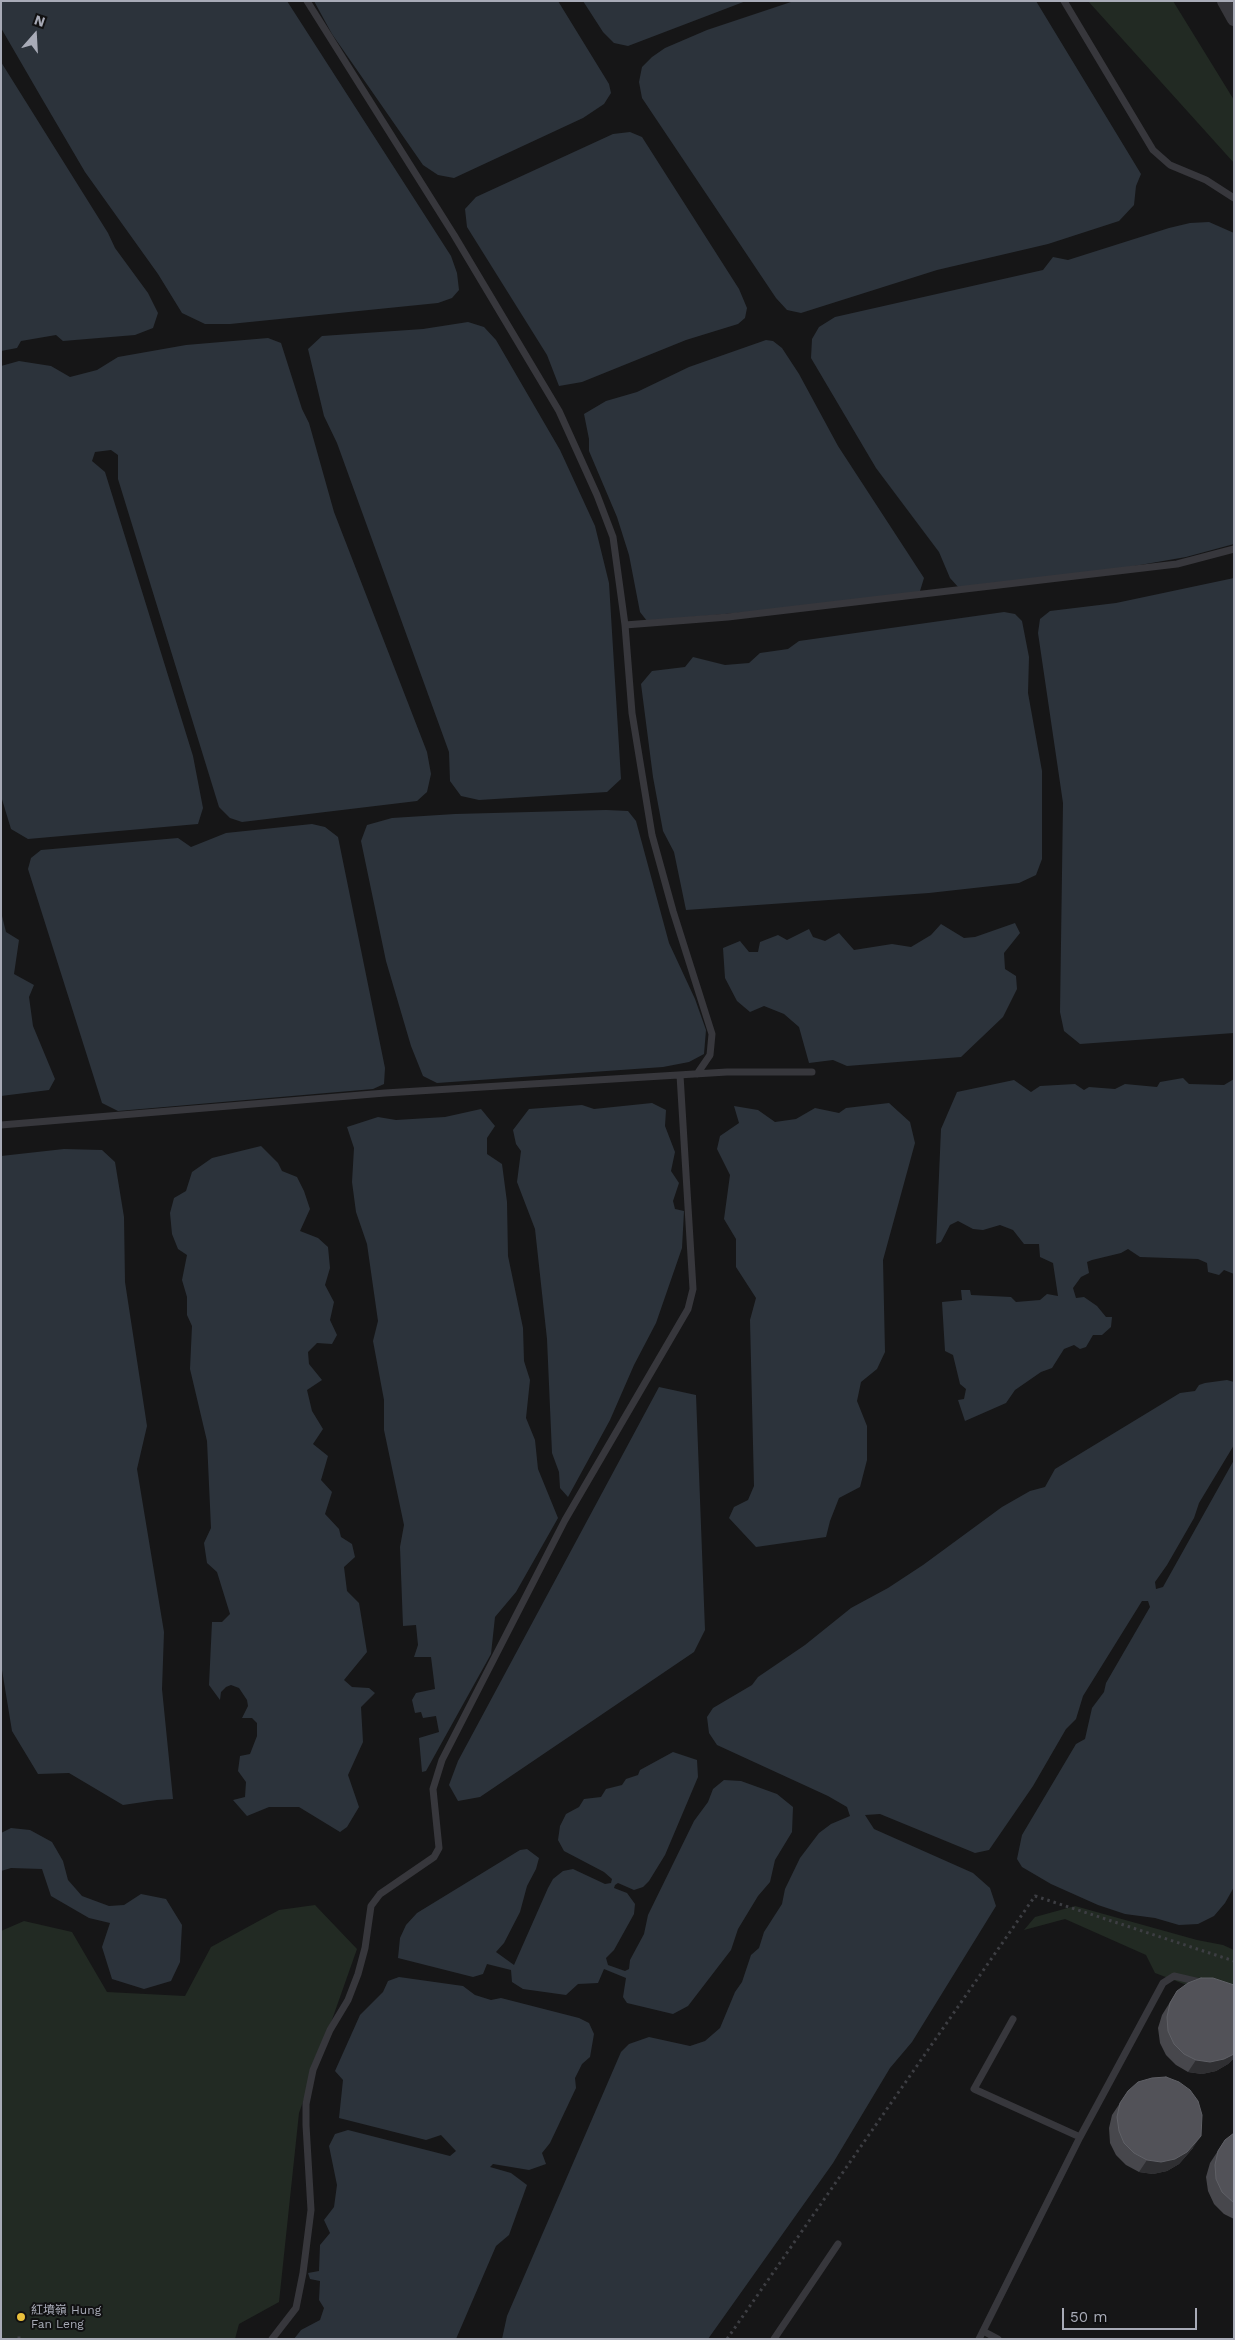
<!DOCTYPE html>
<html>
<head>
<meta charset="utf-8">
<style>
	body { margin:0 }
	#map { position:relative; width:1235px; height:2340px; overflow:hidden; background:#161617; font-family:"Work Sans",sans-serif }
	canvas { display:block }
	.frame { position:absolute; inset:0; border:2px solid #a8abb7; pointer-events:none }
	.north { position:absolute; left:10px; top:10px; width:50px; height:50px; -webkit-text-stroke:4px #111112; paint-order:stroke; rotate:19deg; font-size:14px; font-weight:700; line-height:20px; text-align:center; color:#a8abb7 }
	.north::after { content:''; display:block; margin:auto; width:18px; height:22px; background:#a8abb7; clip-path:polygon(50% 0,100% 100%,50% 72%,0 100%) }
	.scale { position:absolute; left:1062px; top:2308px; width:135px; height:22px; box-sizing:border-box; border:2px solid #a8abb7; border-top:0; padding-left:6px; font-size:15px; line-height:18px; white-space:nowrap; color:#a8abb7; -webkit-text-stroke:4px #111112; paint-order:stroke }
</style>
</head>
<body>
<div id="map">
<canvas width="1235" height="2340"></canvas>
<div class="frame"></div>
<div class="north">N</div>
<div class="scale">50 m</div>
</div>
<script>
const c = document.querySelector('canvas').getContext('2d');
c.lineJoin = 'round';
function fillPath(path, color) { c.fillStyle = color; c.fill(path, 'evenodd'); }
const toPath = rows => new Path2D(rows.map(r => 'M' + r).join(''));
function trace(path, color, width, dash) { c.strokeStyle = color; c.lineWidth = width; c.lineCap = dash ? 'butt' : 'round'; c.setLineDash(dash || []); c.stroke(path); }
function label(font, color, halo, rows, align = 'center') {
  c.font = font + ' "Work Sans","Noto Sans TC",sans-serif'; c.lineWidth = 4; c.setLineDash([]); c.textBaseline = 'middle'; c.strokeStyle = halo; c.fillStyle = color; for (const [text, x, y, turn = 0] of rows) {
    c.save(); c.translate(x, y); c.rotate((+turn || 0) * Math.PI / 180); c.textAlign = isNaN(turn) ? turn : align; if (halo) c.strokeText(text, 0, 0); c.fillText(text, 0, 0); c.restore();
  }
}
fillPath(toPath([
	[1088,1,1173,1,1234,100,1234,163],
	[315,1905,357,1949,299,2113,279,2302,239,2324,235,2339,1,2339,1,1931,24,1921,72,1932,107,1992,185,1996,211,1947,279,1910],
	[1075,1906,1197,1940,1223,1945,1234,1950,1234,2003,1155,1973,1146,1955,1065,1919,1024,1930,1035,1917]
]), '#222a23');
fillPath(toPath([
	[1,1,287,1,451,256,457,273,459,290,452,298,438,303,230,324,205,324,182,313,158,274,85,172,41,97,1,28],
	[314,1,558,1,609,84,611,93,604,104,583,118,454,178,438,175,423,165,332,34],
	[583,1,746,1,628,46,614,43,603,32],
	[794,1,1036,1,1141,174,1136,186,1134,205,1119,221,1048,244,937,270,801,313,787,310,776,298,642,98,639,82,642,67,652,57,665,48,707,30],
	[1,62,108,233,115,248,148,293,158,313,153,328,135,335,63,341,56,335,21,341,17,348,1,351],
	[630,132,642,137,739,289,747,308,745,318,738,324,686,340,582,382,559,386,547,355,467,227,465,209,476,197,613,134],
	[1209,222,1234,233,1234,544,1186,557,1088,574,959,588,950,578,939,552,876,468,811,358,812,339,819,327,835,317,1043,270,1053,257,1068,260,1169,228,1190,223],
	[468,322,484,327,496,340,560,450,595,526,609,583,621,779,607,792,479,800,461,796,450,781,449,752,337,443,324,416,308,349,322,336,423,329],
	[268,338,281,343,302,409,309,423,334,512,427,752,431,774,427,792,417,801,242,822,230,818,219,807,118,479,118,455,111,450,95,452,92,461,105,472,193,756,203,808,198,824,28,839,11,829,1,796,1,366,19,361,51,366,70,377,97,370,118,357,186,345],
	[766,340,773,341,782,348,799,374,838,446,924,578,920,591,904,598,647,621,640,612,629,555,617,517,589,451,589,439,584,414,606,401,637,392,689,367],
	[1234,578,1234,1033,1080,1044,1064,1031,1060,1012,1063,803,1038,633,1040,619,1050,611,1116,603],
	[1004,612,1015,614,1022,621,1029,657,1028,693,1042,771,1042,859,1036,875,1019,883,929,893,686,910,674,852,663,831,653,777,641,684,652,671,685,667,693,657,725,665,749,663,760,653,788,649,799,641],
	[606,810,628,811,636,821,669,943,695,999,706,1030,704,1054,689,1062,663,1067,437,1083,423,1076,411,1046,386,961,361,841,367,825,392,818,455,814],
	[312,824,325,827,338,837,385,1068,384,1084,373,1089,118,1111,102,1103,28,869,31,858,41,850,178,838,191,847,226,833],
	[1,912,6,932,19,940,14,974,34,985,29,997,33,1026,55,1079,49,1090,1,1096],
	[1015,923,1020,933,1004,953,1005,969,1016,976,1017,989,1003,1017,961,1057,847,1066,833,1060,809,1063,799,1027,784,1014,764,1006,750,1012,737,1001,725,978,723,948,740,941,749,952,758,952,760,942,778,935,787,940,809,929,813,937,825,941,839,933,854,950,892,944,911,947,931,935,941,924,964,938,975,937],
	[1183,1078,1189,1084,1224,1085,1234,1079,1234,1274,1224,1270,1219,1275,1208,1272,1207,1263,1198,1259,1140,1257,1128,1249,1121,1253,1092,1260,1087,1262,1089,1273,1081,1277,1073,1288,1076,1298,1084,1297,1097,1306,1106,1317,1112,1317,1111,1327,1102,1335,1093,1335,1086,1347,1080,1349,1074,1345,1064,1349,1052,1368,1041,1372,1015,1390,1006,1403,965,1421,958,1400,964,1399,966,1389,960,1384,953,1355,945,1351,942,1302,962,1300,961,1290,970,1290,971,1295,1011,1297,1016,1302,1040,1300,1047,1294,1058,1296,1053,1263,1040,1257,1039,1244,1024,1244,1013,1230,1000,1225,983,1230,973,1229,958,1221,950,1225,941,1242,936,1244,941,1129,957,1092,1014,1080,1031,1092,1040,1086,1075,1084,1084,1090,1089,1087,1115,1089,1125,1084,1157,1087,1160,1082],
	[652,1103,666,1110,665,1126,675,1152,671,1171,679,1183,673,1201,675,1209,684,1211,682,1248,656,1323,634,1365,610,1420,568,1497,560,1488,559,1472,552,1453,547,1339,535,1229,517,1182,521,1151,516,1144,513,1130,529,1109,582,1105,594,1109],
	[889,1103,910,1122,915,1143,883,1260,885,1352,877,1369,861,1382,857,1401,867,1426,867,1460,860,1487,839,1498,830,1521,826,1537,756,1547,729,1518,734,1507,748,1500,754,1486,750,1320,756,1298,736,1267,736,1239,724,1219,730,1175,717,1149,720,1136,739,1123,734,1106,758,1110,775,1122,796,1119,815,1108,839,1113,846,1108],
	[481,1109,495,1126,487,1138,487,1154,502,1164,507,1202,508,1256,523,1328,524,1361,530,1380,526,1418,535,1440,538,1469,558,1518,516,1592,495,1617,491,1654,426,1771,422,1772,419,1738,439,1732,436,1716,423,1718,421,1712,415,1713,412,1700,416,1693,435,1689,431,1657,414,1657,418,1645,416,1625,403,1626,400,1547,404,1525,384,1430,384,1400,373,1341,378,1321,367,1244,356,1212,352,1182,354,1148,347,1127,378,1117,396,1120,445,1117],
	[261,1146,278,1163,282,1171,297,1177,304,1191,310,1209,300,1231,318,1238,328,1247,330,1268,325,1285,334,1302,330,1320,337,1335,332,1344,317,1343,308,1352,309,1364,322,1380,307,1390,312,1411,323,1429,313,1444,328,1456,321,1480,332,1492,325,1514,339,1529,341,1537,352,1544,355,1557,344,1567,347,1591,359,1603,367,1652,344,1680,352,1687,369,1688,375,1693,361,1707,363,1742,348,1775,359,1807,347,1827,340,1832,299,1807,269,1807,247,1816,233,1800,245,1797,246,1782,238,1771,240,1756,250,1754,257,1736,257,1723,252,1718,242,1718,248,1706,247,1700,239,1688,231,1685,226,1687,221,1692,220,1700,209,1685,212,1622,222,1622,230,1614,217,1572,207,1563,204,1543,211,1528,207,1441,190,1369,192,1326,187,1315,187,1297,182,1280,187,1255,178,1249,172,1234,170,1213,174,1198,186,1191,192,1172,212,1158],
	[64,1149,102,1150,115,1162,124,1217,125,1282,147,1426,137,1469,164,1632,162,1689,173,1799,157,1800,123,1805,69,1773,38,1774,12,1731,1,1664,1,1156],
	[1227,1380,1234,1382,1234,1445,1199,1503,1194,1518,1167,1565,1155,1582,1156,1589,1163,1587,1234,1460,1234,1887,1225,1903,1214,1916,1198,1924,1179,1925,1155,1918,1125,1914,1098,1905,1051,1884,1022,1867,1017,1859,1022,1835,1076,1744,1085,1739,1092,1708,1104,1692,1106,1683,1150,1607,1148,1601,1142,1601,1083,1696,1076,1719,1066,1729,1033,1786,989,1850,975,1853,880,1814,865,1815,874,1829,973,1873,990,1888,996,1906,912,2042,890,2068,833,2163,708,2339,502,2339,507,2316,621,2052,629,2044,649,2037,690,2046,705,2041,720,2028,735,1992,742,1982,751,1955,759,1948,764,1932,782,1904,785,1889,800,1858,819,1833,831,1824,850,1816,847,1807,828,1796,717,1745,709,1733,707,1717,713,1708,752,1685,758,1677,805,1645,851,1608,888,1588,923,1565,1002,1507,1030,1491,1045,1487,1055,1469,1180,1393,1195,1391,1199,1385,1205,1383],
	[659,1387,696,1395,705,1630,694,1652,480,1797,458,1801,449,1785,458,1761],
	[673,1752,697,1760,698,1777,665,1855,649,1881,643,1887,634,1890,618,1883,615,1885,614,1888,627,1893,635,1904,634,1914,614,1950,606,1958,608,1965,625,1971,629,1969,630,1960,644,1934,648,1915,694,1821,708,1802,713,1789,724,1780,741,1781,777,1794,793,1807,792,1832,775,1860,770,1882,758,1896,738,1929,731,1950,688,2006,673,2014,627,2003,623,1997,626,1978,604,1969,598,1983,578,1984,566,1995,523,1989,512,1982,511,1970,487,1964,483,1974,473,1977,398,1958,400,1938,406,1925,417,1913,520,1850,527,1849,539,1858,536,1869,527,1886,520,1912,504,1943,496,1952,514,1965,548,1888,553,1879,563,1871,573,1869,605,1884,611,1883,612,1879,604,1872,564,1851,558,1840,560,1826,566,1814,579,1807,584,1799,601,1797,606,1789,622,1785,626,1779,638,1775,640,1770],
	[11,1828,30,1830,52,1842,63,1861,68,1880,82,1896,109,1906,124,1905,141,1894,166,1899,182,1925,180,1962,171,1981,144,1989,112,1979,102,1947,110,1923,89,1918,51,1896,42,1869,11,1868,1,1871,1,1833],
	[399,1977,463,1986,475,1995,491,2000,501,1998,579,2018,589,2023,594,2034,590,2057,582,2064,575,2078,576,2088,550,2143,542,2153,546,2164,529,2170,493,2164,490,2167,511,2173,527,2185,509,2235,496,2246,456,2339,294,2339,301,2330,320,2320,324,2308,319,2300,320,2281,310,2279,308,2273,319,2271,320,2245,330,2233,324,2220,334,2207,337,2185,329,2146,335,2134,348,2130,450,2156,456,2151,441,2135,426,2140,339,2118,343,2080,335,2071,360,2015,383,1992,388,1981]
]), '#2c333b');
trace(toPath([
	[19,2339,19,2335],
	[727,2339,1035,1896,1234,1961]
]), '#3d3e43', 3, [2.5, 4]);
trace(toPath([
	[307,1,454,235,559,411,597,495,613,537,625,625,632,713,652,835,673,911,712,1034,710,1055,697,1074],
	[1064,1,1153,150,1170,165,1206,180,1234,198],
	[625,625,728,617,1177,564,1234,549],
	[1,1125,385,1093,727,1072,812,1072],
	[1013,2019,974,2089,1080,2137],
	[983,2331,998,2339],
	[272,2339,296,2308,303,2273,311,2210,306,2125,306,2104,313,2070,330,2030,348,2000,358,1974,365,1948,371,1906,380,1894,434,1857,439,1848,433,1789,442,1760,565,1520,688,1309,693,1289,680,1075],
	[774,2339,838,2244],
	[979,2339,1080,2137,1163,1983,1174,1976,1204,1983]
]), '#37373c', 7);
trace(toPath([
	[1224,1,1234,19]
]), '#37373c', 14);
fillPath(toPath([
	[1234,1985,1234,2058,1228,2064,1216,2071,1202,2074,1188,2072,1176,2065,1166,2055,1160,2043,1158,2028,1162,2015,1177,1991],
	[1128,2091,1193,2148,1179,2164,1167,2171,1153,2174,1139,2172,1126,2165,1116,2155,1110,2143,1109,2128,1112,2115],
	[1234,2133,1234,2219,1224,2214,1214,2204,1208,2191,1206,2177,1210,2163,1225,2140]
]), '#47474c');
fillPath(toPath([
	[1234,2054,1234,2058,1228,2064,1216,2071,1202,2074,1188,2072,1196,2060],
	[1201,2136,1193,2148,1179,2164,1167,2171,1153,2174,1139,2172,1147,2160]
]), '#2f2f32');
const building = toPath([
	[1201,1978,1213,1978,1234,1985,1234,2054,1224,2059,1210,2062,1196,2060,1184,2054,1174,2044,1168,2031,1167,2017,1170,2003,1177,1991,1188,1983,1201,1978],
	[1166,2077,1179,2082,1190,2090,1198,2101,1202,2115,1201,2136,1187,2152,1175,2159,1161,2162,1147,2160,1134,2153,1124,2143,1119,2131,1117,2117,1120,2103,1128,2091,1138,2082,1152,2078,1166,2077],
	[1234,2133,1234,2203,1222,2192,1216,2179,1215,2165,1218,2151,1225,2140,1234,2133]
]);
fillPath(building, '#525258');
trace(building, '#5f6066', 1);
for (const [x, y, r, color] of [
	[21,2317,5,"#e9c03c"]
]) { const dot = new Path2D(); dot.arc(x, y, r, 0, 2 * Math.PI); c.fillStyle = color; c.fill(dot); trace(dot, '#111112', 2); }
label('12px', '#a8abb7', '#111112', [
	["紅墳嶺 Hung",31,2310],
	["Fan Leng",31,2324]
], 'left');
</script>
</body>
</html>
